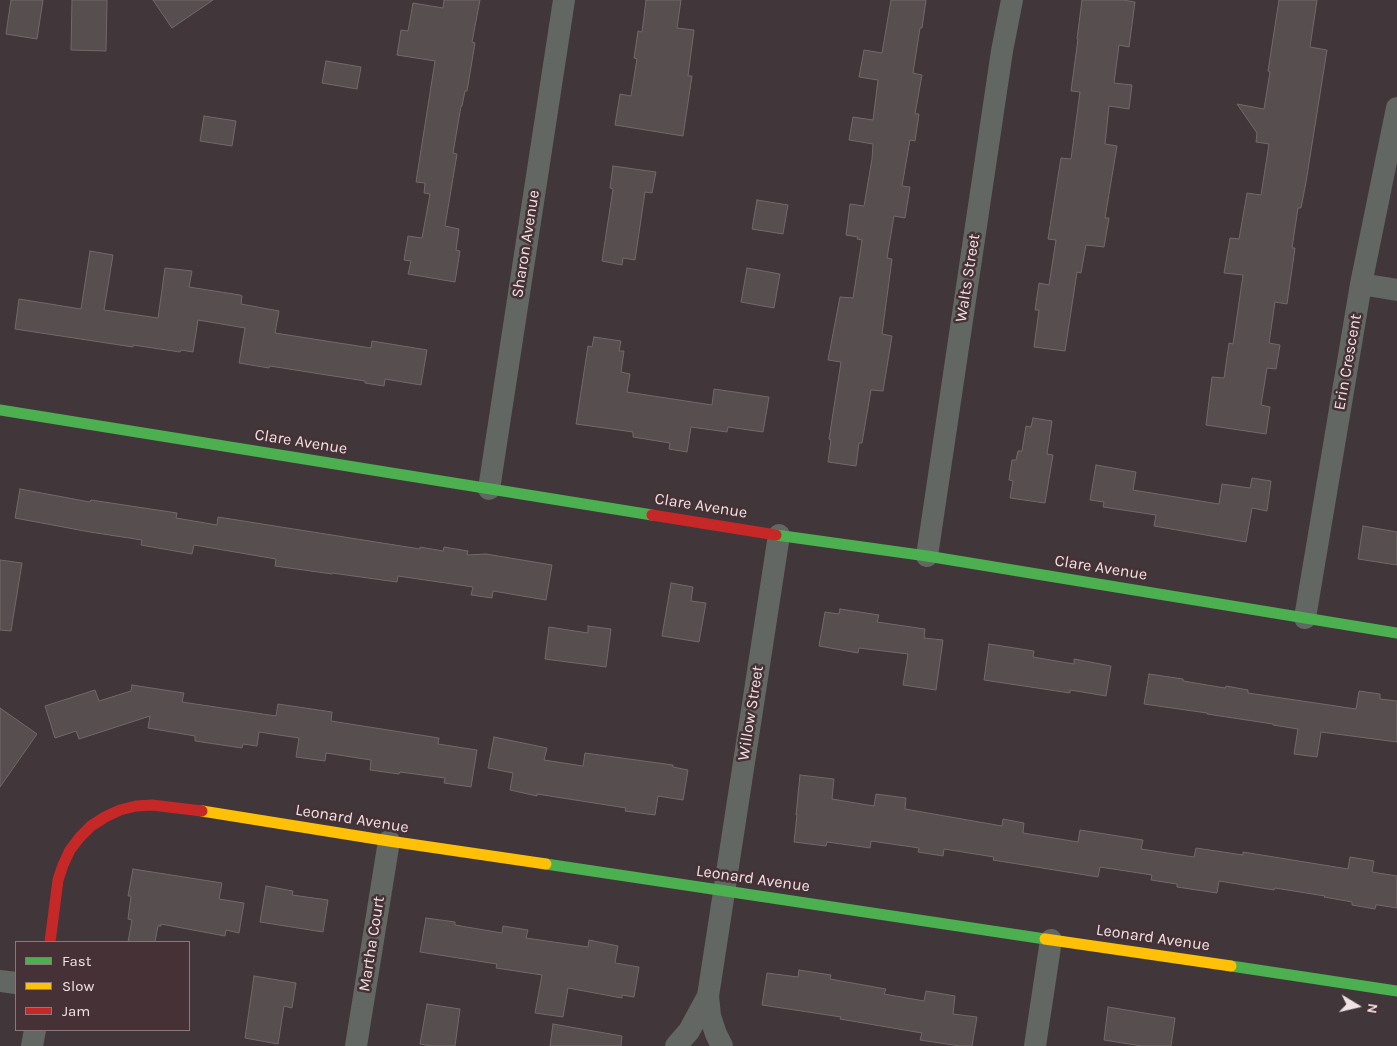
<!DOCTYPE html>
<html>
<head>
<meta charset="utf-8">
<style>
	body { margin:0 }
	#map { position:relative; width:1397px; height:1046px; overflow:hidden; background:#413639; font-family:Karla,sans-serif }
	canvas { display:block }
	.legend { position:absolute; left:15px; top:941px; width:175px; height:90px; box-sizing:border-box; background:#463136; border:1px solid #8a787c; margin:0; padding:6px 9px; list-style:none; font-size:15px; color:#f0e2e5 }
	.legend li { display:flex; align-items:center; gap:10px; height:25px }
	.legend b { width:25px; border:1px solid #8a787c }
	.north { position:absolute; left:1332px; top:981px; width:50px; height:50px; -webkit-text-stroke:4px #463136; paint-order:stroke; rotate:99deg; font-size:14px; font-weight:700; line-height:20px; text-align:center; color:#f0e2e5 }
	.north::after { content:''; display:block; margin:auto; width:18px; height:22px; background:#f0e2e5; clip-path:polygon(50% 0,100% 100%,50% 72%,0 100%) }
</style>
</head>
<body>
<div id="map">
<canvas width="1397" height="1046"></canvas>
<ul class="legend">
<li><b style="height:6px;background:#4caf50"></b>Fast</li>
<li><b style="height:6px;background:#ffc107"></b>Slow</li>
<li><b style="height:6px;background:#c62828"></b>Jam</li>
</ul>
<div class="north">N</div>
</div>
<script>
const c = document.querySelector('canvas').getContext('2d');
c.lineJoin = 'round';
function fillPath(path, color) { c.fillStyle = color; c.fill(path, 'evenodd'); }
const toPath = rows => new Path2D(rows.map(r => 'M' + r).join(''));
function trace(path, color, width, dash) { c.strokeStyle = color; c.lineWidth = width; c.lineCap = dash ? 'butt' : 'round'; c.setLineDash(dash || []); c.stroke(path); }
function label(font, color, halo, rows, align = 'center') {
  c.font = font + ' Karla,sans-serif'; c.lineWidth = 5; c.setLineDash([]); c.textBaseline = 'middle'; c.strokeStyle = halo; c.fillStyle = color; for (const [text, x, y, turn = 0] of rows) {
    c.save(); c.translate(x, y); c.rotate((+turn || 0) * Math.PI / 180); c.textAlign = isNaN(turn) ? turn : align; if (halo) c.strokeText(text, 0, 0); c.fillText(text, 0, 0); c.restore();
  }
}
const building = toPath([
	[11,0,43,0,37,39,6,34,11,0],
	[72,0,107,0,106,51,71,50,72,0],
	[153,0,213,0,172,28,153,0],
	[444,0,480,0,472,42,475,43,467,91,465,91,462,106,461,106,453,153,457,154,445,226,459,229,456,250,460,251,455,282,408,274,411,261,404,260,408,236,422,238,430,194,424,193,425,183,416,182,435,61,397,55,401,30,408,31,413,3,443,8,444,0],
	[646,0,681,0,677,28,694,30,688,76,692,76,683,136,615,125,620,94,631,96,637,59,634,58,638,31,642,32,646,0],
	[891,0,926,0,922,28,920,28,913,73,922,75,915,114,919,114,915,141,910,140,902,186,910,187,905,218,894,216,887,258,892,259,882,334,892,336,883,391,871,390,862,443,859,443,856,466,828,462,831,440,829,439,841,362,828,360,840,297,853,298,862,240,857,239,858,237,846,235,850,204,864,206,872,159,873,144,849,140,853,117,873,120,878,80,859,77,864,50,882,53,891,0],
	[1082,0,1123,0,1135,2,1129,47,1119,45,1114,83,1132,85,1129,109,1109,106,1105,144,1117,146,1105,218,1109,218,1104,247,1086,245,1081,273,1077,272,1065,351,1034,347,1039,310,1035,310,1039,283,1049,285,1056,240,1048,239,1061,158,1071,159,1080,92,1071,91,1078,39,1077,39,1082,0],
	[1279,0,1317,0,1310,47,1327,50,1306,182,1301,208,1298,208,1292,248,1295,248,1287,304,1275,302,1269,343,1280,345,1276,369,1267,368,1261,405,1270,407,1266,434,1206,425,1212,377,1224,378,1229,343,1233,344,1243,275,1224,273,1230,238,1239,239,1247,193,1261,195,1269,144,1256,142,1257,133,1237,104,1264,109,1270,72,1268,71,1279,0],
	[326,61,361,67,357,89,322,83,326,61],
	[204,116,236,121,232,146,200,141,204,116],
	[613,166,656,172,652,193,645,192,635,260,623,258,622,265,602,261,613,189,610,188,613,166],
	[757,200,788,205,783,234,752,229,757,200],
	[90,251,113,255,104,310,158,318,165,268,192,271,189,287,240,295,242,296,241,304,279,311,275,333,371,348,372,341,427,350,421,385,385,379,384,386,365,383,365,381,270,366,269,368,239,363,245,328,198,320,193,352,181,350,180,352,133,345,133,347,15,329,19,299,81,309,90,251],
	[747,268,780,274,774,308,741,302,747,268],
	[594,337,621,341,619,351,624,351,621,372,630,374,627,392,712,405,714,389,769,397,763,432,728,427,727,432,691,427,687,452,669,449,670,443,633,437,633,432,576,424,588,346,592,347,594,337],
	[1033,418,1052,421,1047,454,1053,455,1045,503,1010,498,1013,481,1009,480,1012,460,1016,460,1018,451,1022,451,1026,426,1031,427,1033,418],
	[1096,465,1136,472,1133,490,1219,504,1222,484,1250,488,1252,478,1271,481,1267,511,1252,508,1246,542,1154,526,1156,515,1103,507,1104,502,1090,500,1096,465],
	[20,489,90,502,91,500,177,513,176,518,217,525,218,517,420,549,420,547,443,551,444,547,468,551,467,555,486,554,552,565,546,600,493,591,492,598,471,595,473,587,398,576,397,582,332,573,332,574,275,566,276,559,194,545,192,554,141,545,142,540,90,532,15,518,20,489],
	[1363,526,1397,532,1397,565,1358,559,1363,526],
	[0,560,22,563,11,631,0,630,0,560],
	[671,583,693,587,691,601,706,603,699,642,662,636,671,583],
	[840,609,879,615,877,622,925,629,924,638,943,640,936,690,903,685,908,654,859,648,858,653,819,646,825,612,839,614,840,609],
	[588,626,611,629,606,667,545,659,549,627,588,633,588,626],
	[989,644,1034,651,1033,657,1074,664,1074,659,1111,666,1106,696,1070,690,1070,693,984,680,989,644],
	[1149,674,1183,679,1183,681,1225,688,1226,686,1248,690,1248,693,1356,709,1359,691,1380,694,1380,699,1397,701,1397,742,1321,732,1317,757,1294,754,1298,729,1273,725,1273,724,1207,714,1207,713,1144,704,1149,674],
	[132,685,184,693,182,702,276,716,278,704,332,712,331,721,439,738,438,744,477,750,471,787,444,783,445,778,400,772,399,774,370,770,371,760,326,753,325,761,296,757,299,738,259,732,257,746,243,744,242,748,195,741,195,736,148,728,150,716,79,739,76,731,55,738,45,706,95,690,99,701,131,691,132,685],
	[0,708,37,734,0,787,0,708],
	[494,737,547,748,544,760,583,766,585,753,673,765,673,767,688,770,683,800,658,796,655,815,625,811,626,808,537,794,537,796,510,790,513,773,488,768,494,737],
	[800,775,834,779,832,799,874,806,876,794,906,798,905,809,1002,826,1003,819,1024,823,1023,833,1078,842,1080,830,1143,840,1141,849,1194,857,1196,848,1243,855,1243,852,1348,869,1350,857,1374,861,1372,872,1397,876,1397,908,1378,905,1376,905,1375,909,1352,905,1352,902,1324,897,1325,896,1275,888,1274,890,1219,881,1217,893,1177,887,1177,884,1151,880,1152,875,1100,867,1098,877,993,860,994,857,944,849,943,856,918,852,919,848,871,841,870,848,827,842,826,846,794,842,797,815,796,815,800,775],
	[133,869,222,883,219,899,244,903,239,933,226,930,225,936,161,924,161,926,158,926,155,942,128,942,132,920,128,919,131,896,128,896,133,869],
	[266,886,293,891,292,895,328,900,323,932,260,922,266,886],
	[426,918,455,922,455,925,502,933,503,926,528,930,526,938,588,947,589,940,618,946,615,963,639,967,634,997,622,995,622,998,568,988,563,1017,535,1013,542,975,496,968,497,964,420,952,426,918],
	[799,970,831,975,830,979,886,989,884,994,924,1001,926,991,955,996,953,1014,977,1017,972,1046,960,1046,920,1040,922,1033,840,1019,841,1017,762,1005,767,973,798,977,799,970],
	[254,976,296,983,292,1008,284,1006,278,1044,245,1038,254,976],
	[427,1004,460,1009,455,1046,431,1046,420,1044,427,1004],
	[1108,1007,1175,1018,1171,1046,1142,1046,1104,1040,1108,1007],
	[553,1024,622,1036,621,1046,550,1046,553,1024]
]);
fillPath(building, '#574e50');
trace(building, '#72696b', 1);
trace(toPath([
	[1361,284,1397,290],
	[489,489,564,0],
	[927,556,1002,51,1012,0],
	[1305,618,1361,284,1397,108],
	[0,981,16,983],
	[32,1046,35,1030],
	[356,1046,389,841],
	[676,1046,689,1031,708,996],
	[722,1046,716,1034,710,1016,708,996,779,535],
	[1035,1046,1051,940]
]), '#626763', 22);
trace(toPath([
	[0,410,652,515],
	[776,535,927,556,1397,633],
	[546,864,1045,939],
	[1231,966,1397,991]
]), '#4caf50', 11);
trace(toPath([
	[202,811,389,841,546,864],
	[1045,939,1231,966]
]), '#ffc107', 11);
trace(toPath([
	[652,515,776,535],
	[50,942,58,880,63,865,70,850,80,837,91,826,105,817,120,810,136,806,152,805,202,811]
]), '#c62828', 11);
label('16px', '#f0e2e5', '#463136', [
	["Sharon Avenue",526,244,-81],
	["Walts Street",968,278,-81],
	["Erin Crescent",1348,362,-80],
	["Clare Avenue",301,442,9],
	["Clare Avenue",701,506,9],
	["Clare Avenue",1101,568,9],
	["Willow Street",751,713,-81],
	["Leonard Avenue",352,819,9],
	["Leonard Avenue",753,879,8],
	["Leonard Avenue",1153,938,8],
	["Martha Court",372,944,-81]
]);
</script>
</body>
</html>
